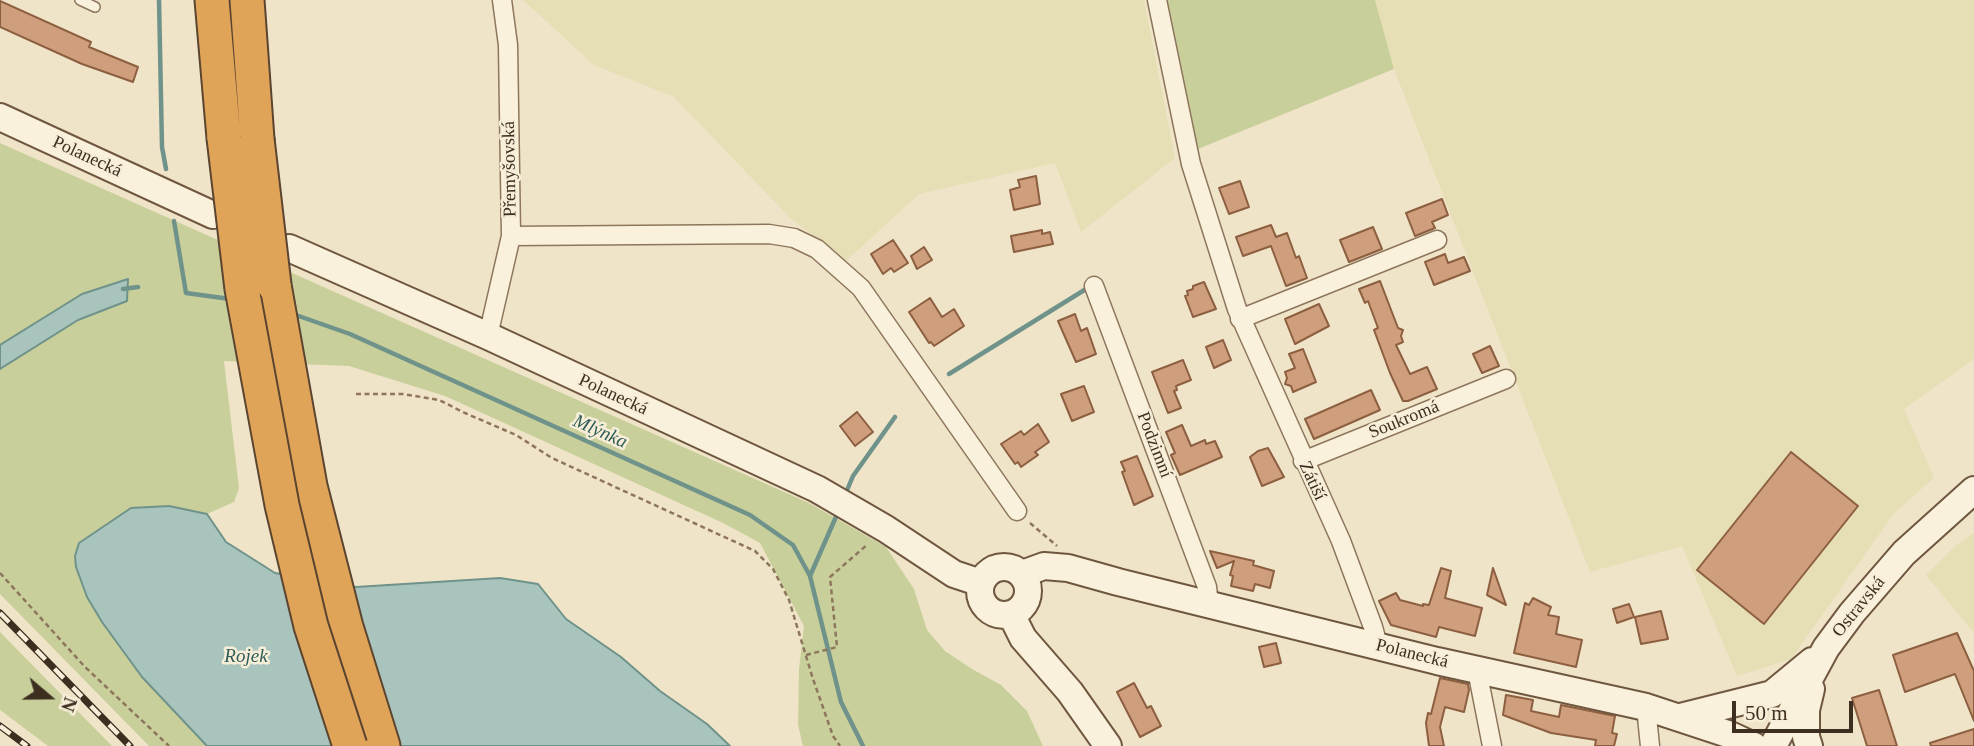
<!DOCTYPE html>
<html>
<head>
<meta charset="utf-8">
<style>
	body { margin:0 }
	#map { position:relative; width:1974px; height:746px; overflow:hidden; background:#f0e4c8; font-family:"Times New Roman",serif }
	canvas { display:block }
	.north { position:absolute; left:14px; top:662px; width:70px; height:70px; -webkit-text-stroke:5px #f7eed8; paint-order:stroke; rotate:110deg; font-size:19px; font-weight:700; line-height:28px; text-align:center; color:#3d2e20 }
	.north::after { content:''; display:block; margin:auto; width:24px; height:32px; background:#3d2e20; clip-path:polygon(50% 0,100% 100%,50% 72%,0 100%) }
	.scale { position:absolute; left:1732px; top:701px; width:121px; height:32px; box-sizing:border-box; border:4px solid #3d2e20; border-top:0; padding-left:9px; font-size:21px; line-height:24px; white-space:nowrap; color:#3d2e20; -webkit-text-stroke:5px #f7eed8; paint-order:stroke }
</style>
</head>
<body>
<div id="map">
<canvas width="1974" height="746"></canvas>
<div class="north">N</div>
<div class="scale">50 m</div>
</div>
<script>
const c = document.querySelector('canvas').getContext('2d');
c.lineJoin = 'round';
function fillPath(path, color) { c.fillStyle = color; c.fill(path, 'evenodd'); }
const toPath = rows => new Path2D(rows.map(r => 'M' + r).join(''));
function trace(path, color, width, dash) { c.strokeStyle = color; c.lineWidth = width; c.lineCap = dash ? 'butt' : 'round'; c.setLineDash(dash || []); c.stroke(path); }
function label(font, color, halo, rows, align = 'center') {
  c.font = font + ' "Times New Roman",serif'; c.lineWidth = 5; c.setLineDash([]); c.textBaseline = 'middle'; c.strokeStyle = halo; c.fillStyle = color; for (const [text, x, y, turn = 0] of rows) {
    c.save(); c.translate(x, y); c.rotate((+turn || 0) * Math.PI / 180); c.textAlign = isNaN(turn) ? turn : align; if (halo) c.strokeText(text, 0, 0); c.fillText(text, 0, 0); c.restore();
  }
}
fillPath(toPath([
	[523,0,1144,0,1175,158,1081,232,1055,163,919,194,846,261,790,218,674,97,594,65],
	[1375,0,1974,0,1974,359,1904,409,1934,478,1895,512,1791,659,1737,676,1682,546,1590,572,1394,69],
	[1974,533,1974,633,1926,575,1956,545]
]), '#e6deb5');
fillPath(toPath([
	[1165,0,1375,0,1394,69,1193,151],
	[0,143,809,503,886,547,914,589,927,630,945,651,972,669,1001,685,1027,711,1043,746,803,746,798,725,799,669,804,626,760,543,723,523,445,396,349,366,224,361,239,488,234,502,207,514,169,506,131,508,79,542,75,556,76,567,87,597,102,622,142,677,207,746,149,746,0,594,0,369,78,320,127,301,128,279,82,294,0,345],
	[0,632,111,745,112,746,48,746,0,710]
]), '#c9cf9b');
const water = toPath([
	[128,279,127,301,78,320,0,369,0,345,82,294,128,279],
	[169,506,207,514,226,542,275,573,356,587,500,578,538,584,566,619,621,657,660,691,707,724,730,746,207,746,142,677,102,622,87,597,76,567,75,556,79,543,131,508,169,506]
]);
fillPath(water, '#a9c4bc');
trace(water, '#6f938a', 2);
trace(toPath([
	[159,0,162,147,166,169],
	[174,221,186,293,230,299],
	[123,289,138,287],
	[293,314,350,334,750,515,793,545,810,576,841,702,863,746],
	[949,374,1086,289],
	[845,495,853,476,895,417],
	[810,576,839,510]
]), '#6f938a', 4.5);
const building = toPath([
	[0,1,91,42,89,47,138,67,133,82,82,64,0,27,0,1],
	[1036,176,1040,204,1014,210,1010,190,1020,187,1018,180,1036,176],
	[1240,181,1249,207,1229,214,1219,188,1240,181],
	[1442,199,1448,215,1432,222,1435,228,1415,236,1406,213,1442,199],
	[1271,225,1276,237,1287,233,1296,258,1299,256,1307,278,1286,286,1271,246,1243,256,1236,237,1271,225],
	[1373,227,1382,249,1349,262,1340,240,1373,227],
	[1042,230,1042,234,1050,232,1053,244,1014,252,1011,236,1042,230],
	[893,240,908,263,894,272,891,268,883,274,871,254,893,240],
	[924,247,932,260,917,269,911,256,924,247],
	[1445,254,1448,263,1464,257,1470,271,1434,285,1425,262,1445,254],
	[1380,281,1398,328,1403,330,1401,336,1403,342,1396,345,1410,374,1427,367,1437,389,1408,401,1403,401,1390,373,1374,330,1378,328,1368,301,1365,303,1359,289,1380,281],
	[1204,282,1216,309,1193,317,1185,296,1188,295,1187,291,1193,289,1193,286,1204,282],
	[930,298,942,317,954,309,964,326,934,346,931,342,929,343,909,312,930,298],
	[1319,304,1329,326,1295,344,1285,319,1319,304],
	[1075,314,1081,331,1087,328,1096,354,1076,362,1058,321,1075,314],
	[1223,340,1231,360,1214,368,1206,347,1223,340],
	[1490,346,1499,366,1482,373,1473,354,1490,346],
	[1303,349,1316,382,1293,392,1291,386,1285,384,1287,378,1285,372,1295,368,1289,354,1303,349],
	[1183,360,1191,380,1176,386,1177,390,1174,391,1181,408,1168,413,1152,372,1183,360],
	[1084,386,1094,412,1072,421,1061,394,1084,386],
	[1371,390,1380,410,1314,439,1305,419,1371,390],
	[857,412,873,432,855,446,840,426,857,412],
	[1038,424,1049,442,1035,452,1038,455,1021,467,1018,462,1015,464,1001,444,1021,431,1024,435,1038,424],
	[1182,425,1191,446,1205,440,1206,444,1215,441,1222,457,1180,475,1171,455,1175,453,1166,432,1182,425],
	[1268,448,1284,477,1262,486,1250,457,1258,451,1268,448],
	[1791,452,1858,506,1764,624,1697,570,1791,452],
	[1137,456,1153,496,1134,505,1122,472,1125,471,1121,462,1137,456],
	[1210,551,1254,561,1253,565,1274,571,1270,588,1255,584,1253,591,1231,586,1233,576,1230,575,1234,561,1217,568,1210,551],
	[1441,568,1451,571,1445,598,1482,608,1475,636,1439,627,1436,637,1391,625,1379,601,1396,593,1400,600,1423,606,1423,604,1429,605,1441,568],
	[1493,568,1506,605,1487,595,1493,568],
	[1533,598,1551,607,1548,615,1559,617,1556,634,1582,640,1576,667,1514,653,1525,603,1529,605,1533,598],
	[1629,604,1634,617,1617,623,1613,609,1629,604],
	[1661,611,1668,639,1641,644,1635,617,1661,611],
	[1957,633,1974,671,1974,721,1955,674,1905,692,1893,655,1957,633],
	[1276,643,1281,663,1264,667,1259,647,1276,643],
	[1440,678,1468,684,1469,690,1464,712,1445,707,1440,727,1444,746,1429,746,1426,723,1428,713,1431,714,1440,678],
	[1134,683,1147,708,1151,706,1161,726,1140,737,1117,692,1134,683],
	[1879,690,1891,727,1897,746,1867,746,1852,698,1879,690],
	[1506,695,1533,700,1531,711,1559,717,1561,705,1615,716,1612,733,1617,734,1614,746,1595,746,1596,740,1551,733,1503,715,1506,695],
	[1974,729,1974,746,1931,746,1930,743,1974,729]
]);
fillPath(building, '#cf9f7d');
trace(building, '#8d5f41', 2);
const lane = toPath([
	[80,0,95,7]
]);
const street = toPath([
	[1157,0,1191,164,1237,309,1341,541,1373,627,1378,645],
	[511,236,769,234,794,238,817,249,861,288,1017,511],
	[1094,286,1207,587,1209,604],
	[1240,319,1437,240],
	[488,336,511,236,508,45,502,0],
	[1303,461,1506,379],
	[1477,670,1492,746],
	[1646,707,1650,746]
]);
const secondary = toPath([
	[0,117,213,215],
	[289,248,488,336,817,489,886,529,954,574,981,583],
	'980 591a24 24 0 1 1 48 0a24 24 0 1 1-48 0Z',
	[1022,574,1044,566,1068,568,1118,582,1437,661,1646,707,1728,734,1754,746],
	[1011,614,1023,638,1070,692,1108,746],
	[1680,717,1772,694,1812,661],
	[1773,746,1826,648,1852,613,1904,553,1974,490],
	[1809,746,1806,737,1806,710,1811,689]
]);
const highway = toPath([
	[212,0,224,138],
	[247,0,257,139],
	[274,285,310,486,346,627,383,746]
]);
trace(lane, '#8d765c', 12);
trace(street, '#8d765c', 21);
trace(secondary, '#6f573f', 30);
trace(highway, '#5b4430', 37);
trace(toPath([
	[356,394,403,394,439,400,465,413,516,435,552,458,755,551,773,569,789,600,813,679,833,736,840,746],
	[1030,523,1057,546],
	[0,573,85,667,169,746],
	[806,655,837,647,830,577,868,544]
]), '#8d765c', 2.5, [5, 3.5]);
trace(lane, '#faf1dc', 9);
trace(street, '#faf1dc', 18);
trace(secondary, '#faf1dc', 26);
trace(highway, '#e0a458', 33);
const rail = toPath([
	[0,613,130,746],
	[0,726,27,746]
]);
trace(rail, '#3d2e20', 7);
trace(rail, '#f7eed8', 4.5, [13]);
const highwayBridge = toPath([
	[224,138,242,289,282,505,311,626,350,746],
	[257,139,274,285]
]);
trace(highwayBridge, '#5b4430', 37, []);
trace(highwayBridge, '#e0a458', 33);
label('18px', '#3d2e20', '#f7eed8', [
	["Polanecká",87,157,25],
	["Přemyšovská",510,169,-91],
	["Polanecká",613,395,25],
	["Soukromá",1404,420,-22],
	["Podzimní",1154,445,69],
	["Zátiší",1312,481,65],
	["Ostravská",1859,607,-51],
	["Polanecká",1412,654,14]
]);
label('italic 19px', '#2f5d5a', '#f7eed8', [
	["Mlýnka",600,432,24],
	["Rojek",246,657]
]);
</script>
</body>
</html>
